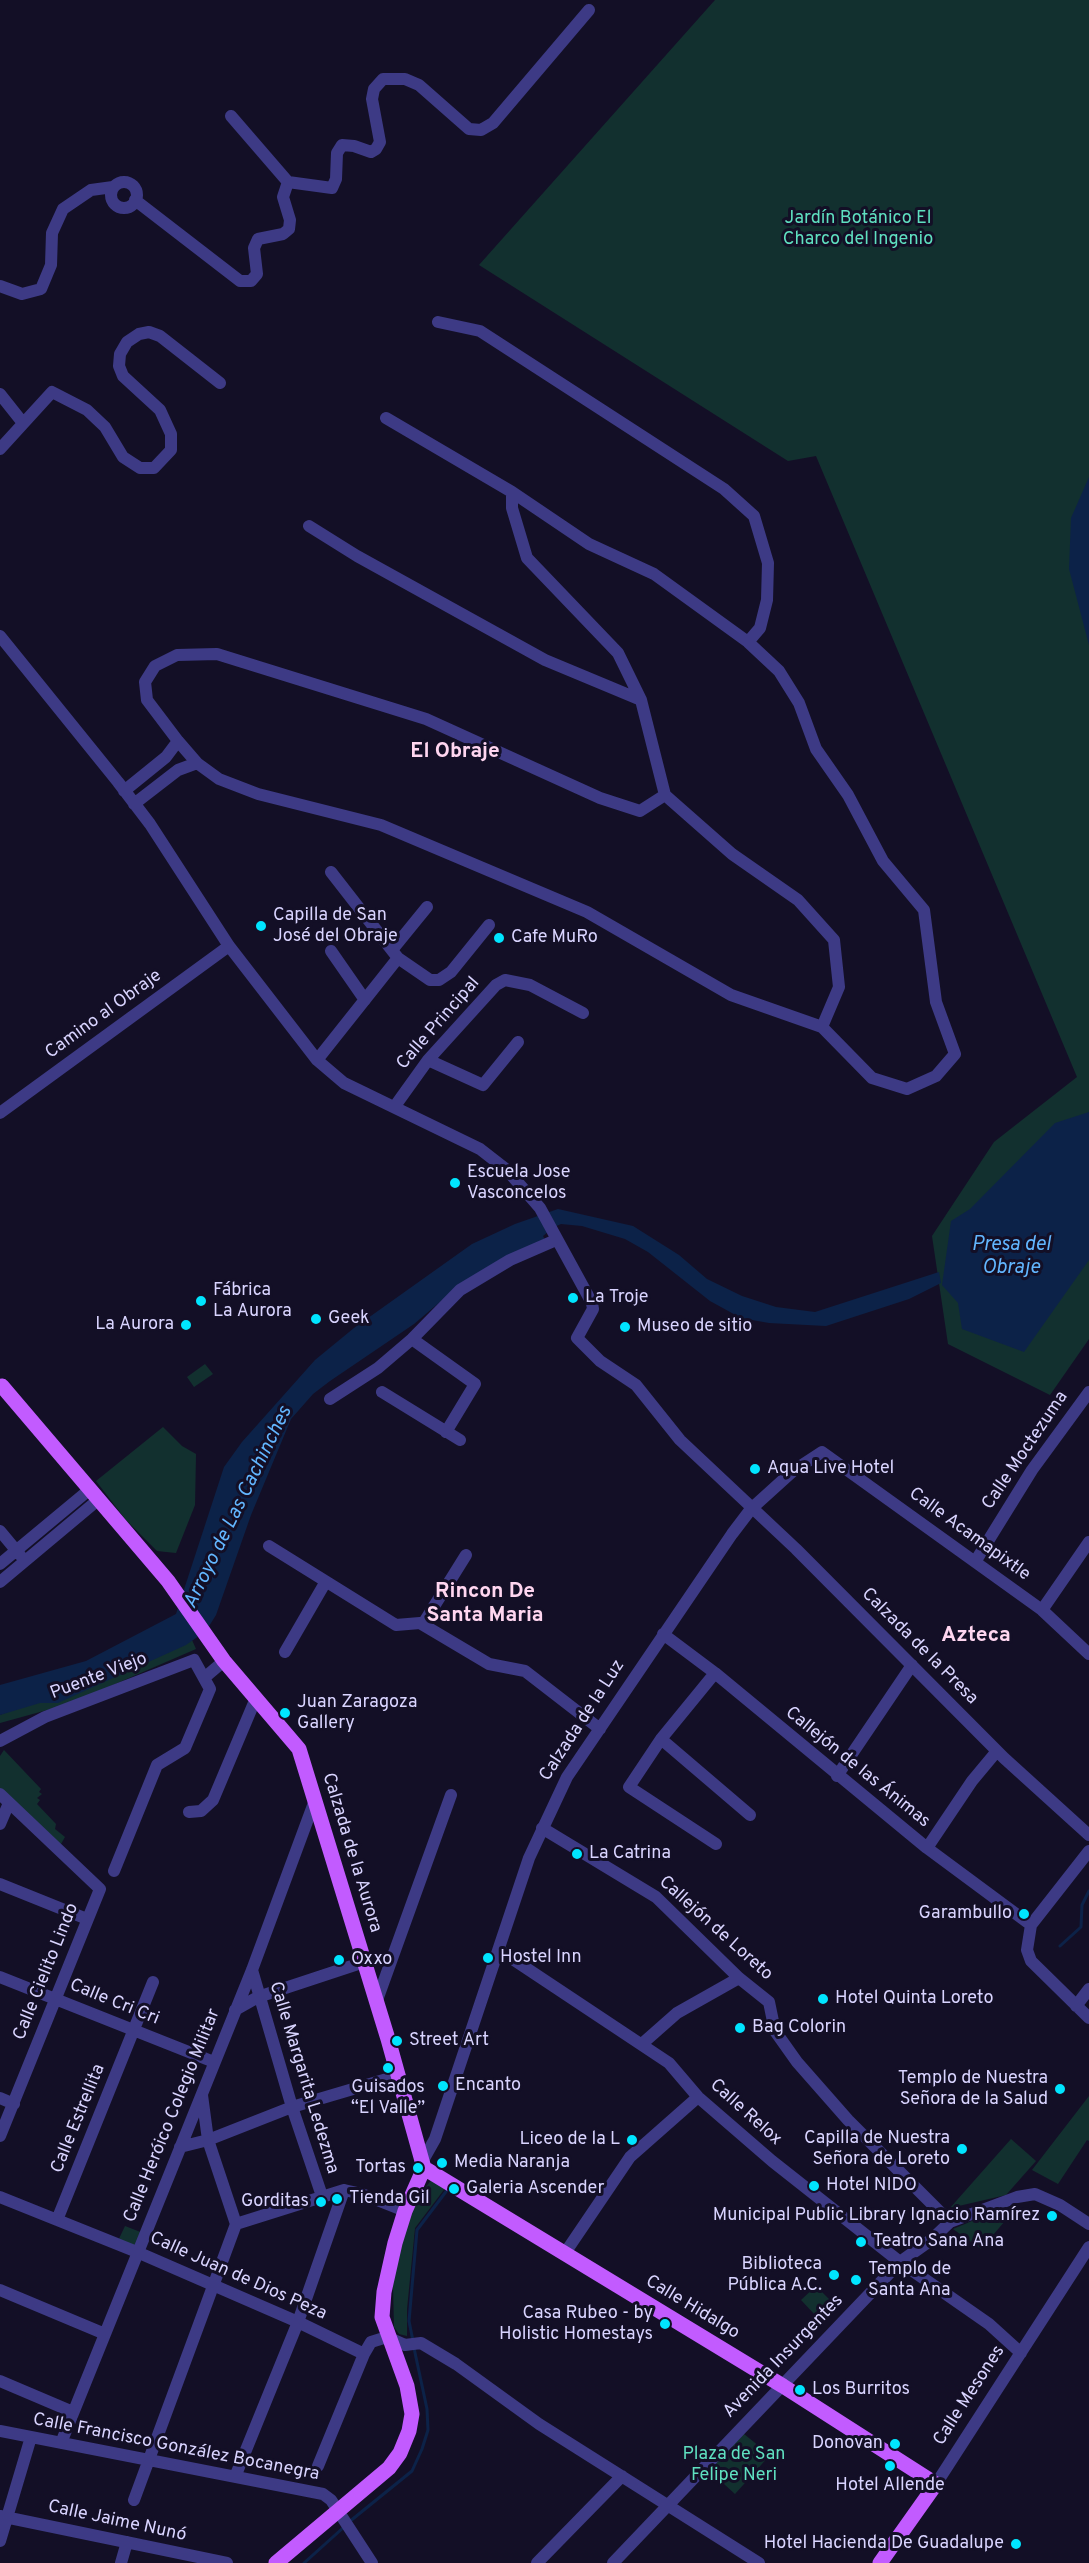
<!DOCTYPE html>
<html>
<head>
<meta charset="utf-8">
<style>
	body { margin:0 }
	canvas { display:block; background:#130f26 }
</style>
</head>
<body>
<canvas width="1089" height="2563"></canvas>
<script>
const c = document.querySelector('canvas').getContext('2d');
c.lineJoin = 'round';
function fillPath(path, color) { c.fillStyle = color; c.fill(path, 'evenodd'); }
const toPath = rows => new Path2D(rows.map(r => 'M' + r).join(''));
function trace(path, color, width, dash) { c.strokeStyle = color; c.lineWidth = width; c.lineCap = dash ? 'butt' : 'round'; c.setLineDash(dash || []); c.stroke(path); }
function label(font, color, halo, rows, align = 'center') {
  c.font = font + ' Overpass,sans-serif'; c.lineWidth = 6; c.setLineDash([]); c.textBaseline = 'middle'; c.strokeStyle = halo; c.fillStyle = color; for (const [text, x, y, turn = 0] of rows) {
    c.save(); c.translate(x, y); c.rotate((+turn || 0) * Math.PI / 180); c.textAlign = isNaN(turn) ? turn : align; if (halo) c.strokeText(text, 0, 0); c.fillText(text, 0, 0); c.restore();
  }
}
fillPath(toPath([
	[715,0,1089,0,1089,1339,1050,1395,948,1344,932,1236,994,1142,1077,1077,816,456,788,461,479,265],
	[205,1364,213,1374,194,1387,187,1377],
	[163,1427,182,1446,196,1454,195,1505,176,1553,157,1551,126,1520,96,1481],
	[192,1640,196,1649,69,1704,0,1723,0,1715],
	[4,1750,41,1789,39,1792,42,1794,37,1798,40,1800,37,1804,56,1824,55,1829,65,1837,61,1844,56,1845,0,1790,0,1756],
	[1089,2096,1089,2141,1087,2140,1058,2184,1032,2170],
	[1011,2139,1036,2161,1006,2195,950,2208],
	[433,2178,446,2187,415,2228,407,2309,407,2336,399,2334,394,2327,393,2285,398,2251,416,2199],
	[1017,2207,981,2249,953,2229,984,2216],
	[125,2226,143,2233,136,2251,117,2243],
	[816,2286,831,2301,816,2316,801,2300],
	[739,2430,770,2455,735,2494,704,2466]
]), '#12302f');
fillPath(toPath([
	[1089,477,1089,645,1069,569,1071,518],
	[1089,1112,1089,1260,1024,1352,962,1329,958,1303,942,1285,951,1221,970,1209,1055,1123],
	[558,1209,633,1226,679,1255,707,1279,742,1296,776,1307,815,1312,939,1272,941,1283,909,1299,826,1326,769,1323,741,1318,710,1301,648,1252,625,1239,582,1226,561,1224,554,1227,543,1236,546,1242,447,1296,414,1324,330,1381,313,1394,291,1419,251,1515,216,1615,206,1631,186,1645,58,1703,40,1703,0,1715,0,1685,86,1661,176,1614,224,1467,242,1442,315,1360,354,1328,472,1244,515,1224]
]), '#0c2248');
trace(toPath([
	[1060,1946,1081,1927,1082,1905,1089,1891],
	[413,2341,409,2321,417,2230,448,2189],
	[349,2522,412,2471,422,2449,428,2430,427,2409,414,2348],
	[304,2563,344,2527]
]), '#0c2248', 3);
trace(toPath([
	[231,116,288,182,332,188,336,179,337,153,342,145,354,146,371,152,376,149,380,142,372,99,374,89,383,79,405,79,419,85,469,129,481,130,493,123,589,10],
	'111 195a13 13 0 1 1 26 0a13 13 0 1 1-26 0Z',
	[135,200,240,281,251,281,257,274,254,248,258,239,283,234,289,229,290,220,283,197,288,182],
	[0,286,22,294,41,289,51,265,52,233,63,209,91,190,113,187],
	[438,322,480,331,724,489,754,516,768,563,767,600,760,628,748,642],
	[0,394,23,423],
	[386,418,512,492,589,544,654,574,748,642,779,671,799,703,816,749,848,795,883,861,924,910,936,1002,955,1054,936,1076,907,1089,872,1078,822,1027,731,995,587,912,381,825,258,794,219,779,197,763,178,741,147,700,145,682,155,666,177,655,217,654,426,719,600,798,640,811,665,795],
	[0,449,52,392,87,410,105,427,123,457,140,468,154,468,171,450,171,434,160,410,123,376,119,366,120,354,127,342,139,334,149,332,160,336,220,383],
	[512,492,512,508,527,558,618,653,641,700,665,795,732,854,798,900,834,940,839,987,822,1027],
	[309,526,357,556,545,660,641,700],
	[0,636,118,782,150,824,229,946,317,1060,344,1083,480,1149,507,1170,540,1208,592,1303,593,1309,577,1338,600,1361,636,1385,680,1440,796,1549,1004,1758,1089,1835],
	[124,791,166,757,178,741],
	[134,804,178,770,197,763],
	[331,872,398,958,430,980,439,980,451,972,489,925],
	[392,950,427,907],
	[331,951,365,1000],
	[317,1060,398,958],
	[428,1060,483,1085,518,1042],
	[395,1106,428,1060,496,985,505,980,530,985,583,1013],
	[0,1113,229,946],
	[412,1339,475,1384,446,1432],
	[382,1392,460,1440],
	[330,1399,378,1368,412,1339,460,1290,510,1260,556,1240],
	[0,1531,20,1555],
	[269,1546,396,1625,420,1623,489,1664,525,1671,600,1729],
	[975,1562,1032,1470,1089,1392],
	[0,1564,89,1490],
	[0,1582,98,1500],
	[1042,1610,1089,1542],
	[423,1624,466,1555],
	[663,1634,715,1673,927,1848,1031,1925],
	[285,1652,325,1583],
	[715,1673,661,1739,629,1787,716,1844],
	[204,1678,224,1661],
	[661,1739,750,1815],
	[0,1741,45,1717,194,1660,210,1689,185,1748,157,1765,114,1871],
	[837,1776,912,1665],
	[0,1794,100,1889,0,2136],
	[189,1812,201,1811,213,1800,256,1698],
	[0,1824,9,1803],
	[542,1828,656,1897,739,1978,769,2002,775,2031,797,2062,848,2120,950,2222],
	[927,1848,972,1781,997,1751],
	[1089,1851,1031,1925,1027,1950,1031,1961,1089,2018],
	[0,1884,87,1919],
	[499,1950,669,2063,698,2097,772,2161,900,2262,989,2324,1021,2353],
	[252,1970,292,2107,322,2196],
	[0,1977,214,2062],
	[376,2003,451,1795],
	[1076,2006,1089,1989],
	[235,2010,258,1997,364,1962],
	[643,2043,677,2013,739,1978],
	[202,2095,208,2140,236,2224],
	[0,2098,14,2104],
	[180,2147,208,2140,292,2107,397,2076],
	[422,2162,435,2139,529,1858,567,1777,732,1534,751,1509,793,1471,822,1452,1042,1610,1089,1654],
	[0,2197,137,2252,298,2322,364,2354,371,2342,387,2337,405,2345,421,2343,456,2364,539,2424,759,2563],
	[57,2220,153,1982],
	[236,2224,344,2190,362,2194,405,2211],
	[565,2253,630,2157,698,2097],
	[0,2290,105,2334],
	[0,2381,73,2412],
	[0,2431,323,2494,331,2500,372,2563],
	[61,2443,252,1970,315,1800],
	[318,2466,364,2354],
	[235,2477,298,2322,344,2190],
	[936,2484,1089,2247],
	[134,2500,236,2224],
	[0,2516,227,2563],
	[0,2541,31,2437],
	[121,2563,127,2542],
	[537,2563,622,2476],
	[613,2563,900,2262,931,2240,950,2222,1017,2197,1035,2194,1060,2205,1089,2224]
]), '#3d3a85', 12);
trace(toPath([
	[2,1386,168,1581,224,1661,299,1749,388,2039,424,2168],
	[424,2168,783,2386,936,2484,880,2563],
	[276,2563,389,2468,400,2453,409,2431,412,2414,407,2386,382,2317,384,2292,395,2243,405,2211,424,2168]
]), '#c25bff', 15);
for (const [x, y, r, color] of [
	[261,926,6,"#00e5ff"],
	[499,938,6,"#00e5ff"],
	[455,1183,6,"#00e5ff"],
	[573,1298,6,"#00e5ff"],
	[201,1301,6,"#00e5ff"],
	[316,1319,6,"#00e5ff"],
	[186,1325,6,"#00e5ff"],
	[625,1327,6,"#00e5ff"],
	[755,1469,6,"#00e5ff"],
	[285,1713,6,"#00e5ff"],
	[577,1854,6,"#00e5ff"],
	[1024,1914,6,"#00e5ff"],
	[488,1958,6,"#00e5ff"],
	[339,1960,6,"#00e5ff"],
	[823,1999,6,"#00e5ff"],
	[740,2028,6,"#00e5ff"],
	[397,2041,6,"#00e5ff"],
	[388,2068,6,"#00e5ff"],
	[443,2086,6,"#00e5ff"],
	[1060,2089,6,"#00e5ff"],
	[632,2140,6,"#00e5ff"],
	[962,2149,6,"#00e5ff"],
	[442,2163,6,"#00e5ff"],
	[418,2168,6,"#00e5ff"],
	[814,2186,6,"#00e5ff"],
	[454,2189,6,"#00e5ff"],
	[337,2199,6,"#00e5ff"],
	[321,2202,6,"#00e5ff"],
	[1052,2216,6,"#00e5ff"],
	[861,2242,6,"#00e5ff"],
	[834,2275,6,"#00e5ff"],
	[856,2280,6,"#00e5ff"],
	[665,2324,6,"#00e5ff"],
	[800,2390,6,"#00e5ff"],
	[895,2444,6,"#00e5ff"],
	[890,2466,6,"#00e5ff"],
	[1016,2544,6,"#00e5ff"]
]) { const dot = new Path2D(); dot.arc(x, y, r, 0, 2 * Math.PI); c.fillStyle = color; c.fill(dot); trace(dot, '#130f26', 2); }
label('18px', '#5fe0c0', '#130f26', [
	["Jardín Botánico El",858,219],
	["Charco del Ingenio",858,240],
	["Plaza de San",734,2455],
	["Felipe Neri",734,2476]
]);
label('18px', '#d9d4ff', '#130f26', [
	["Capilla de San",273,916],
	["José del Obraje",273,937],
	["Cafe MuRo",511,938],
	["Escuela Jose",467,1173],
	["Vasconcelos",467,1194],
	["Fábrica",213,1291],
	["La Aurora",213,1312],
	["La Troje",585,1298],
	["Geek",328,1319],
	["La Aurora",174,1325,"right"],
	["Museo de sitio",637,1327],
	["Aqua Live Hotel",767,1469],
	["Juan Zaragoza",297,1703],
	["Gallery",297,1724],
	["La Catrina",589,1854],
	["Garambullo",1012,1914,"right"],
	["Hostel Inn",500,1958],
	["Oxxo",351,1960],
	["Hotel Quinta Loreto",835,1999],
	["Bag Colorin",752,2028],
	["Street Art",409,2041],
	["Templo de Nuestra",1048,2079,"right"],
	["Señora de la Salud",1048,2100,"right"],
	["Encanto",455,2086],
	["Guisados",388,2088,"center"],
	["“El Valle”",388,2109,"center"],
	["Capilla de Nuestra",950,2139,"right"],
	["Señora de Loreto",950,2160,"right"],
	["Liceo de la L",620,2140,"right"],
	["Media Naranja",454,2163],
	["Tortas",406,2168,"right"],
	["Hotel NIDO",826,2186],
	["Galeria Ascender",466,2189],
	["Tienda Gil",349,2199],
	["Gorditas",309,2202,"right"],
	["Municipal Public Library Ignacio Ramírez",1040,2216,"right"],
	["Teatro Sana Ana",873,2242],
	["Biblioteca",822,2265,"right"],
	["Pública A.C.",822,2286,"right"],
	["Templo de",868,2270],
	["Santa Ana",868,2291],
	["Casa Rubeo - by",653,2314,"right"],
	["Holistic Homestays",653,2335,"right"],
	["Los Burritos",812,2390],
	["Donovan",883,2444,"right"],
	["Hotel Allende",890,2486,"center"],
	["Hotel Hacienda De Guadalupe",1004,2544,"right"]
], 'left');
label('18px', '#d9d4ff', '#130f26', [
	["Camino al Obraje",104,1015,-36],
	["Calle Principal",439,1024,-49],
	["Calle Moctezuma",1026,1451,-56],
	["Calle Acamapixtle",969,1535,36],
	["Calzada de la Presa",919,1647,45],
	["Puente Viejo",99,1677,-21],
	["Calzada de la Luz",583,1721,-57],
	["Callejón de las Ánimas",857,1768,39],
	["Calzada de la Aurora",351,1853,73],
	["Callejón de Loreto",715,1929,42],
	["Calle Cielito Lindo",47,1972,-68],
	["Calle Cri Cri",114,2003,22],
	["Calle Margarita Ledezma",303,2078,73],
	["Calle Relox",745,2113,42],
	["Calle Heróico Colegio Militar",173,2116,-68],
	["Calle Estrellita",79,2119,-68],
	["Calle Juan de Dios Peza",238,2277,24],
	["Calle Hidalgo",692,2308,31],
	["Avenida Insurgentes",784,2357,-46],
	["Calle Mesones",970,2396,-57],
	["Calle Francisco González Bocanegra",176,2448,11],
	["Calle Jaime Nunó",117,2522,12]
]);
label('italic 20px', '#62b6ff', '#130f26', [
	["Presa del",1011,1246],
	["Obraje",1011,1269],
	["Arroyo de Las Cachinches",239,1508,-64]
]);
label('bold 21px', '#ffd6f0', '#130f26', [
	["El Obraje",455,753],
	["Rincon De",485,1593],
	["Santa Maria",485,1617],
	["Azteca",976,1637]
]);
</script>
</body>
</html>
